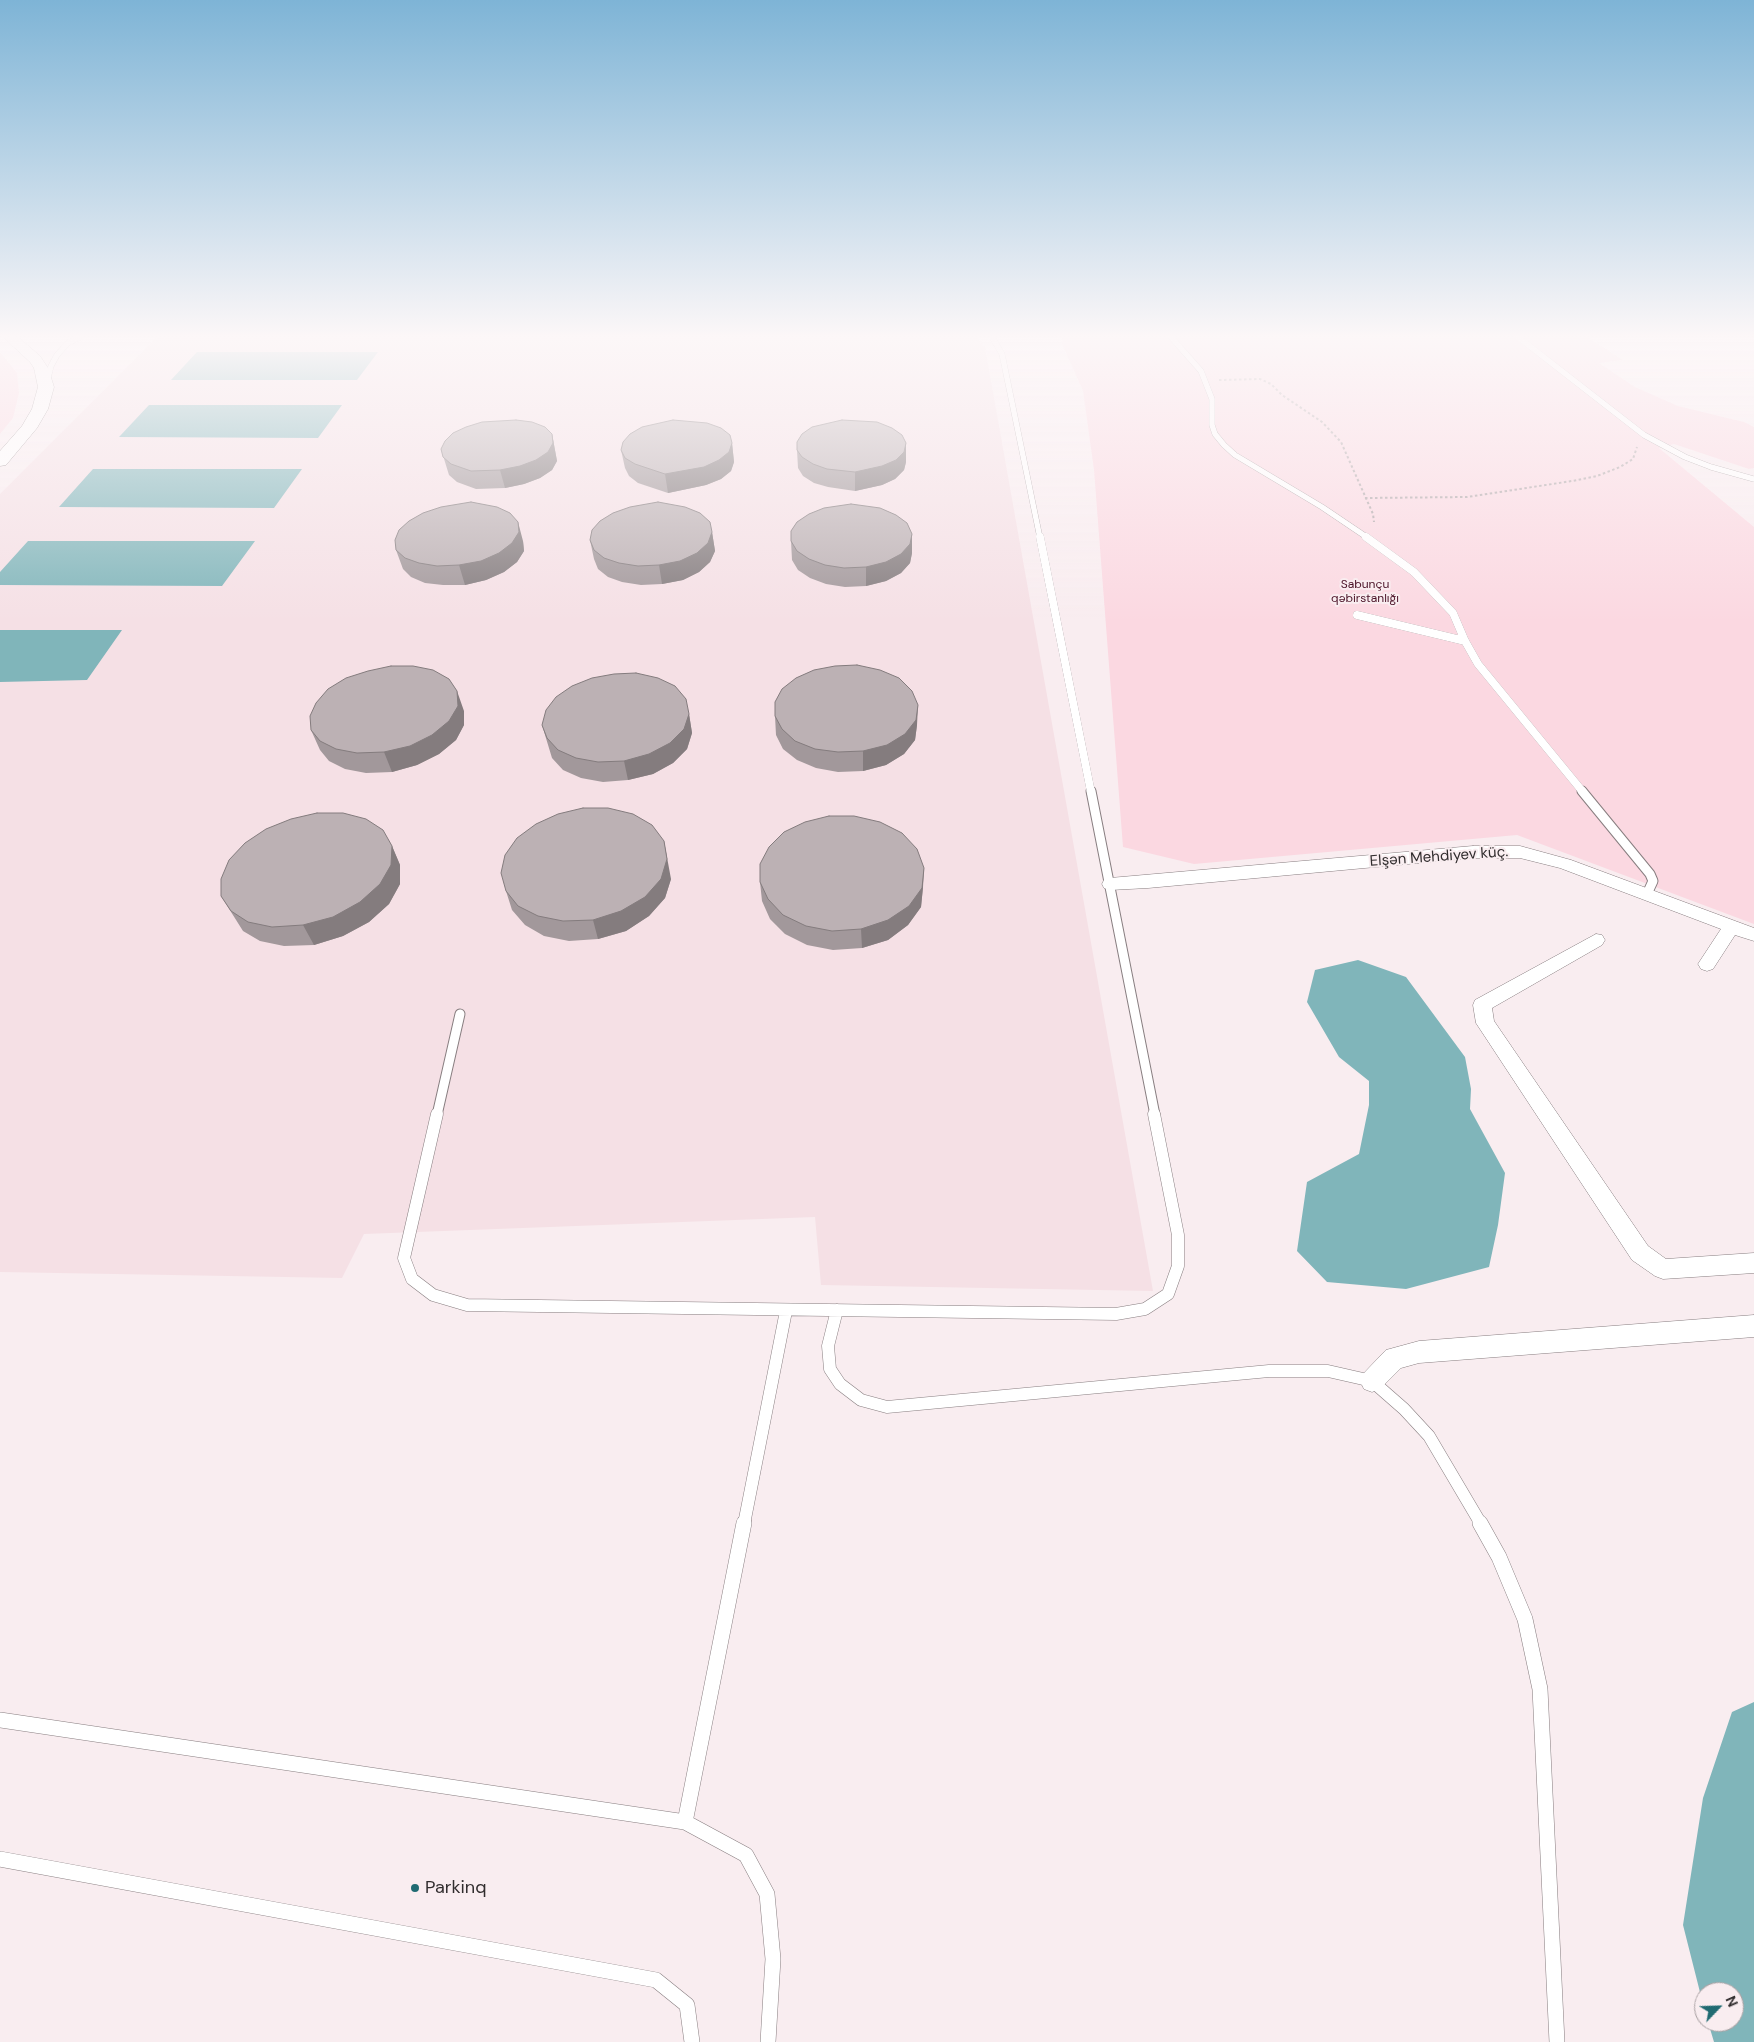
<!DOCTYPE html>
<html>
<head>
<meta charset="utf-8">
<style>
	body { margin:0 }
	#map { position:relative; width:1754px; height:2042px; overflow:hidden; background:#f9edf0; font-family:"DM Sans",sans-serif }
	canvas { display:block }
	.north { position:absolute; left:1694px; top:1982px; width:50px; height:50px; box-sizing:border-box; background:#f9edf0; border:1px solid #a9a0a2; border-radius:50%; rotate:66deg; font-size:14px; font-weight:700; line-height:20px; text-align:center; color:#312d2e }
	.north::after { content:''; display:block; margin:auto; width:18px; height:22px; background:#206b72; clip-path:polygon(50% 0,100% 100%,50% 72%,0 100%) }
</style>
</head>
<body>
<div id="map">
<canvas width="1754" height="2042"></canvas>
<div class="north">N</div>
</div>
<script>
const c = document.querySelector('canvas').getContext('2d');
c.lineJoin = 'round';
function fillPath(path, color) { c.fillStyle = color; c.fill(path, 'evenodd'); }
const toPath = rows => new Path2D(rows.map(r => 'M' + r).join(''));
function trace(path, color, width, dash) { c.strokeStyle = color; c.lineWidth = width; c.lineCap = dash ? 'butt' : 'round'; c.setLineDash(dash || []); c.stroke(path); }
function label(font, color, halo, rows, align = 'center') {
  c.font = font + ' "DM Sans",sans-serif'; c.lineWidth = 4; c.setLineDash([]); c.textBaseline = 'middle'; c.strokeStyle = halo; c.fillStyle = color; for (const [text, x, y, turn = 0] of rows) {
    c.save(); c.translate(x, y); c.rotate((+turn || 0) * Math.PI / 180); c.textAlign = isNaN(turn) ? turn : align; if (halo) c.strokeText(text, 0, 0); c.fillText(text, 0, 0); c.restore();
  }
}
fillPath(toPath([
	[157,337,976,337,985,347,1153,1291,821,1285,815,1217,364,1234,342,1278,0,1272,0,494]
]), '#f5e0e5');
fillPath(toPath([
	[1063,337,1587,337,1623,360,1599,363,1635,387,1678,406,1744,422,1754,427,1754,468,1749,469,1674,444,1659,448,1754,527,1754,924,1517,835,1194,864,1123,847,1094,470,1083,391,1062,344],
	[0,352,17,373,19,393,13,418,0,434]
]), '#fbd8e1');
fillPath(toPath([
	[197,352,378,352,357,380,171,380],
	[149,405,342,405,318,438,119,437],
	[93,469,302,469,274,508,59,507],
	[28,541,255,541,222,586,0,585,0,572],
	[0,630,122,630,87,680,0,682],
	[1358,960,1406,977,1465,1057,1471,1089,1470,1109,1505,1173,1498,1225,1489,1267,1406,1289,1327,1282,1297,1251,1307,1182,1359,1154,1369,1105,1369,1081,1339,1057,1307,1002,1315,970],
	[1754,1702,1754,2042,1714,2042,1708,2022,1734,2022,1734,1992,1704,1992,1704,2008,1683,1925,1703,1798,1732,1712]
]), '#80b5ba');
const laneFar4 = toPath([
	[992,337,1002,354,1040,538],
	[1171,337,1201,371,1212,399,1212,425,1215,434,1224,445,1235,455,1322,507,1368,538],
	[1518,337,1644,435,1685,457,1711,467,1754,479],
	[46,386,51,366,57,355,68,343,80,337]
]);
const laneFar3 = toPath([
	[1040,537,1091,792],
	[1366,537,1414,572,1453,613,1465,641,1478,664,1583,792],
	[1357,615,1465,641]
]);
const laneFar2 = toPath([
	[1091,791,1155,1115],
	[1582,791,1650,874,1653,881,1647,894],
	[437,1115,460,1014]
]);
const laneFar1 = toPath([
	[437,1114,404,1258,412,1279,433,1295,467,1305,1116,1314,1145,1309,1168,1294,1178,1266,1178,1235,1154,1114],
	[837,1310,828,1346,830,1369,840,1384,861,1400,887,1407,1269,1371,1328,1371,1372,1381,1404,1409,1429,1436,1481,1524],
	[744,1524,786,1311]
]);
const lane = toPath([
	[1480,1523,1499,1557,1525,1619,1540,1689,1557,2042],
	[0,1720,685,1822,746,1855,767,1894,773,1959,768,2042],
	[685,1822,744,1523],
	[0,1859,656,1980,687,2005,692,2042]
]);
const street = toPath([
	[1473,846,1520,846,1571,860,1754,928,1754,941,1735,935,1713,969,1707,971,1701,969,1698,964,1721,929,1560,868,1520,858,1473,858,1148,888,1110,890,1104,888,1102,884,1104,880,1110,878,1473,846],
	[1596,934,1602,935,1605,940,1602,945,1492,1008,1494,1021,1648,1246,1666,1259,1754,1253,1754,1273,1663,1279,1655,1276,1632,1260,1476,1023,1473,1005,1475,1000,1596,934],
	[1754,1315,1754,1337,1419,1363,1401,1368,1380,1389,1372,1392,1364,1389,1360,1381,1364,1373,1386,1350,1419,1341,1754,1315]
]);
const secondary = toPath([
	[3,337,18,337,40,356,48,368,54,387,48,409,37,428,6,465,0,466,0,451,22,426,32,409,38,387,34,368,30,362,3,337]
]);
trace(laneFar4, '#887e80', 6);
trace(laneFar3, '#887e80', 8);
trace(laneFar2, '#887e80', 11);
trace(laneFar1, '#887e80', 13);
trace(lane, '#887e80', 16);
trace(street, '#887e80', 1);
trace(secondary, '#887e80', 1);
trace(toPath([
	[1219,380,1260,379,1271,384,1282,395,1322,422,1341,442,1373,514,1374,522],
	[1365,498,1467,497,1572,481,1597,476,1620,467,1633,459,1637,447]
]), '#b0a7a9', 2, [2.5, 2.5]);
trace(laneFar4, '#fff', 5.5);
trace(laneFar3, '#fff', 8);
trace(laneFar2, '#fff', 9);
trace(laneFar1, '#fff', 12);
trace(lane, '#fff', 15);
fillPath(street, '#fff');
fillPath(secondary, '#fff');
fillPath(toPath([
	[552,434,557,461,552,470,540,478,524,484,505,488,476,489,457,482,449,475,441,449],
	[732,443,734,462,731,471,721,479,706,485,668,493,638,483,629,476,625,468,621,450],
	[797,450,906,462,904,470,895,479,882,485,855,491,828,487,814,483,803,476,798,468],
	[712,532,715,551,710,562,699,572,683,580,662,584,641,585,622,582,608,577,598,569,594,559,590,540],
	[523,541,524,551,517,562,504,572,486,580,465,585,443,585,425,583,411,577,403,569,396,550],
	[791,541,912,553,910,563,901,573,886,581,866,586,845,587,826,584,810,578,798,570,792,560],
	[464,711,464,725,456,740,439,754,417,765,392,772,366,773,345,769,329,761,320,750,311,730],
	[689,714,692,733,687,749,673,763,653,774,628,780,603,782,581,778,563,770,552,758,542,725],
	[775,716,917,725,915,740,904,754,886,765,863,771,838,772,816,768,797,760,783,749,776,735],
	[392,846,400,865,400,884,389,904,369,922,343,936,314,945,284,946,260,941,243,931,221,896],
	[671,879,665,898,649,916,626,931,598,939,569,941,544,936,525,925,512,910,506,891],
	[760,882,923,887,921,907,908,925,888,940,862,948,833,950,807,945,785,934,770,919,762,901]
]), '#a2989b');
fillPath(toPath([
	[552,434,557,461,552,470,540,478,524,484,505,488,500,470],
	[732,443,734,462,731,471,721,479,706,485,668,493,665,474],
	[906,443,906,462,904,470,895,479,882,485,855,491,855,472],
	[518,522,523,541,524,551,517,562,504,572,486,580,465,585,459,565],
	[712,532,715,551,710,562,699,572,683,580,662,584,659,565],
	[912,534,912,553,910,563,901,573,886,581,866,586,866,567],
	[457,691,464,711,464,725,456,740,439,754,417,765,392,772,384,752],
	[918,705,917,725,915,740,904,754,886,765,863,771,863,751],
	[689,714,692,733,687,749,673,763,653,774,628,780,624,761],
	[664,841,671,879,665,898,649,916,626,931,598,939,593,920],
	[392,846,400,865,400,884,389,904,369,922,343,936,314,945,303,925],
	[924,868,923,887,921,907,908,925,888,940,862,948,861,929]
]), '#847c7e');
const building = toPath([
	[516,420,532,422,545,427,552,434,553,443,548,452,536,460,520,466,500,470,471,471,451,464,443,457,441,449,445,441,453,433,466,427,482,422,516,420],
	[673,420,707,423,721,428,730,435,732,443,729,452,719,460,704,467,665,474,635,464,625,458,621,450,623,442,630,434,642,427,673,420],
	[842,420,877,422,892,428,902,435,906,443,904,452,896,460,882,466,855,472,827,469,813,464,802,457,797,450,797,442,802,434,812,427,842,420],
	[471,502,497,507,510,513,518,522,519,532,512,543,499,553,481,561,459,565,437,566,419,563,405,558,396,550,395,540,399,530,409,521,423,513,441,507,471,502],
	[658,502,685,507,700,513,710,522,712,532,708,543,697,553,680,561,659,565,638,566,619,563,604,558,594,550,590,540,592,530,600,521,613,513,630,507,658,502],
	[851,504,880,508,896,515,907,523,912,534,910,544,901,554,886,562,866,567,844,568,825,565,809,559,797,551,791,541,791,531,797,522,809,514,824,508,851,504],
	[857,665,880,670,899,678,912,691,918,705,916,720,905,734,887,745,863,751,838,752,815,749,795,741,782,729,775,716,775,702,782,689,796,678,814,670,835,666,857,665],
	[391,666,413,666,433,670,449,679,457,691,458,706,449,721,432,735,410,746,384,752,357,753,336,749,320,741,311,730,310,716,316,703,328,689,346,678,368,671,391,666],
	[636,673,658,678,675,686,686,699,689,714,684,729,670,743,649,754,624,761,598,762,576,758,558,750,547,738,542,725,546,710,556,697,572,686,592,678,614,674,636,673],
	[583,808,608,808,633,814,652,825,664,841,667,859,661,879,645,897,621,911,593,920,563,921,538,916,518,906,506,891,501,873,505,855,517,838,536,824,558,814,583,808],
	[317,813,343,813,366,819,383,830,392,846,391,865,380,884,360,902,333,917,303,925,272,927,248,922,231,911,221,896,221,879,229,860,245,843,266,829,291,819,317,813],
	[829,816,854,816,880,822,902,833,917,849,924,868,922,888,909,906,888,920,861,929,832,931,806,926,783,915,768,899,760,882,760,864,769,847,784,832,805,822,829,816]
]);
fillPath(building, '#bcb1b4');
trace(building, '#847c7e', 1);
const sky = c.createLinearGradient(0, 0, 0, 623);
sky.addColorStop(0, '#7eb4d6');
sky.addColorStop(0.54, '#fcf7f8');
sky.addColorStop(1, '#fcf7f800');
c.fillStyle = sky;
c.fillRect(0, 0, 1754, 623);
for (const [x, y, r, color] of [
	[415,1888,5,"#206b72"]
]) { const dot = new Path2D(); dot.arc(x, y, r, 0, 2 * Math.PI); c.fillStyle = color; c.fill(dot); trace(dot, '#f9edf0', 2); }
label('12px', '#4a1227', '#f9edf0', [
	["Sabunçu",1365,585],
	["qəbirstanlığı",1365,599]
]);
label('15px', '#312d2e', '#f9edf0', [
	["Elşən Mehdiyev küç.",1439,857,-4]
]);
label('18px', '#312d2e', '#f9edf0', [
	["Parkinq",425,1888]
], 'left');
</script>
</body>
</html>
